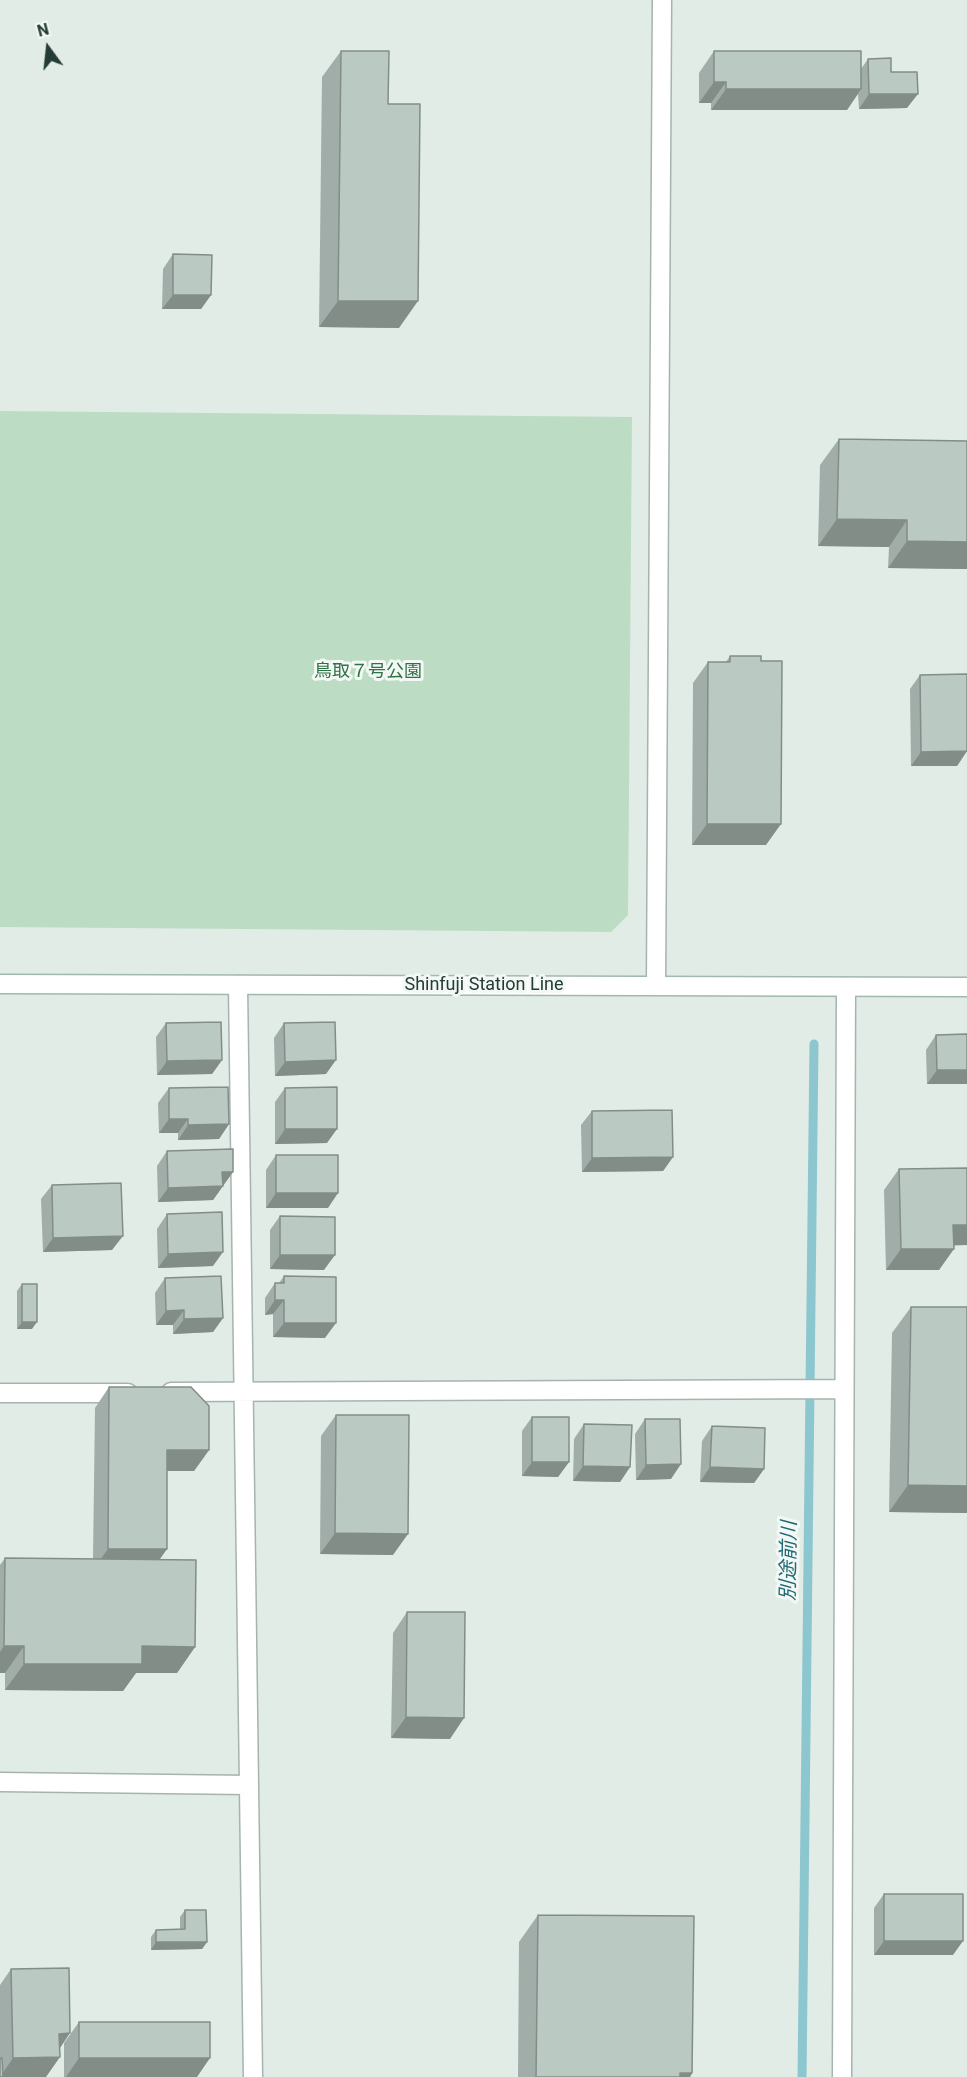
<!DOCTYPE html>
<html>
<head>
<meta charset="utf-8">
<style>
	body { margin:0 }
	#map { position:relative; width:967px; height:2077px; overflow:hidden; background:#e2ece7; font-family:Roboto,sans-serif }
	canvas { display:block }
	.north { position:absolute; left:18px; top:18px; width:60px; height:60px; -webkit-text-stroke:4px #f3f8f5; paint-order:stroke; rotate:345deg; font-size:16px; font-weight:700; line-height:24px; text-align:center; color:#233c35 }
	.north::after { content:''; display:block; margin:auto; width:21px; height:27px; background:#233c35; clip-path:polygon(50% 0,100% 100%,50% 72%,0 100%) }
</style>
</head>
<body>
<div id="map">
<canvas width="967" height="2077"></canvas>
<div class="north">N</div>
</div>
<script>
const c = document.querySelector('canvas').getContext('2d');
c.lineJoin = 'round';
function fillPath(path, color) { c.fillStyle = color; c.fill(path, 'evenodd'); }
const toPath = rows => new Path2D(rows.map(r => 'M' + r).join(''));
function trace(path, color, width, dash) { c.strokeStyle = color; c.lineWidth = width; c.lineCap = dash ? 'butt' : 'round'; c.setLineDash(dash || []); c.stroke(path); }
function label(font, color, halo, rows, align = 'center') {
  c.font = font + ' Roboto,"Noto Sans JP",sans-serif'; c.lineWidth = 6; c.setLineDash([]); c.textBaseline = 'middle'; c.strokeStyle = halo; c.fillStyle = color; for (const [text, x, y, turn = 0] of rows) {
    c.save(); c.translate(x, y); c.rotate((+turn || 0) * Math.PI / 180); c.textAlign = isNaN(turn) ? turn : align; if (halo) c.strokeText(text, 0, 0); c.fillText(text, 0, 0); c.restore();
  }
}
fillPath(toPath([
	[0,411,632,417,628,915,611,932,0,927]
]), '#bcdcc4');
trace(toPath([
	[802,2077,814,1044]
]), '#8cc6cf', 9);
const minor = toPath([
	[238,985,253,2077],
	[656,985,662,0],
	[171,1392,844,1389],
	[0,1393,128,1393],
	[0,1782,249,1785],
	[842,2077,846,987]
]);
const secondary = toPath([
	[0,984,967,987]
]);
trace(minor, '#a5b4ae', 21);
trace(secondary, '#a1b7af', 21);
trace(minor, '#fff', 18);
trace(secondary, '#fff', 18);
fillPath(toPath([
	[341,51,388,104,399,328,319,327,322,77],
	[714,51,861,69,868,59,891,72,907,108,859,109,858,94,847,110,711,110,711,103,699,103,699,73],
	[173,254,211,295,201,309,162,309,163,269],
	[839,439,967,441,967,569,888,568,889,547,818,546,820,465],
	[730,656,766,845,692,845,693,683,708,662,726,662],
	[920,675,967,751,957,766,911,766,910,689],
	[166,1023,222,1060,212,1074,157,1075,156,1037],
	[284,1023,326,1074,275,1076,274,1038],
	[967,1034,967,1084,927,1084,926,1050,936,1035],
	[169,1088,229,1124,219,1139,178,1140,178,1133,159,1133,158,1103],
	[285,1088,327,1143,275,1144,275,1102],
	[592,1111,673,1157,663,1171,582,1172,581,1125],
	[167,1151,223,1186,213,1200,158,1202,157,1166],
	[276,1155,328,1208,266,1208,266,1170],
	[899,1169,954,1246,939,1270,886,1270,884,1190],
	[52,1185,112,1250,43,1252,41,1199],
	[167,1214,213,1266,158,1268,157,1229],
	[280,1216,324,1270,270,1269,270,1230],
	[284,1276,325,1338,273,1337,273,1314,265,1315,265,1298,275,1283,279,1283],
	[165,1278,223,1318,213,1332,173,1334,173,1325,156,1325,155,1293],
	[22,1284,32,1329,17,1329,17,1291],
	[911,1307,967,1307,967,1513,889,1512,892,1333],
	[109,1387,209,1450,194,1471,167,1471,167,1549,159,1560,195,1647,177,1673,136,1673,123,1691,5,1690,5,1673,0,1673,0,1565,5,1558,93,1559,95,1408],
	[336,1415,393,1555,320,1554,321,1436],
	[532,1417,569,1462,558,1477,522,1476,522,1431],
	[645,1419,671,1479,636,1480,635,1434],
	[584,1424,630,1467,620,1482,573,1481,574,1439],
	[712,1426,764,1469,754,1483,700,1482,702,1441],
	[407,1612,450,1739,391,1738,393,1633],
	[884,1894,953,1955,874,1955,874,1908],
	[185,1910,207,1942,202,1949,151,1950,151,1937,156,1930,180,1929,180,1917],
	[538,1915,692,2073,690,2077,518,2077,519,1942],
	[11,1969,60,2048,0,2077,0,1985],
	[79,2022,197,2077,64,2077,64,2043]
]), '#a1ada8');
fillPath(toPath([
	[714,82,726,82,711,103,699,103],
	[726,89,861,89,847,110,711,110],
	[869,94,918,94,907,108,859,109],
	[173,295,211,295,201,309,162,309],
	[338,301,418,301,399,328,319,327],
	[837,519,907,520,889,547,818,546],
	[907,541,967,542,967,569,888,568],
	[967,751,957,766,911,766,921,752],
	[707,824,781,824,766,845,692,845],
	[222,1060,212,1074,157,1075,167,1061],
	[336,1060,326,1074,275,1076,285,1062],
	[937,1070,967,1070,967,1084,927,1084],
	[169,1119,188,1119,178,1133,159,1133],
	[229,1124,219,1139,178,1140,188,1125],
	[285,1129,337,1129,327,1143,275,1144],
	[673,1157,663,1171,582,1172,592,1158],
	[222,1172,233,1172,213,1200,158,1202,168,1188],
	[276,1193,338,1193,328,1208,266,1208],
	[953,1225,967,1225,967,1245,938,1246],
	[123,1236,112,1250,43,1252,53,1238],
	[901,1249,954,1249,939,1270,886,1270],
	[223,1252,213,1266,158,1268,168,1254],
	[280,1255,335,1255,324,1270,270,1269],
	[275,1300,284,1300,273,1314,265,1315],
	[184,1310,173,1325,156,1325,166,1311],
	[223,1318,213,1332,173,1334,184,1319],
	[22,1322,37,1322,32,1329,17,1329],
	[284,1323,336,1323,325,1338,273,1337],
	[167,1450,209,1450,194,1471,153,1471],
	[532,1462,569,1462,558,1477,522,1476],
	[681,1464,671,1479,636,1480,646,1465],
	[583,1466,630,1467,620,1482,573,1481],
	[710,1467,764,1469,754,1483,700,1482],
	[908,1485,967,1486,967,1513,889,1512],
	[335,1533,408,1534,393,1555,320,1554],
	[108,1549,167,1549,152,1570,93,1570],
	[4,1646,24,1646,5,1673,0,1673,0,1652],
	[142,1646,195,1647,177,1673,136,1673,123,1691,5,1690,24,1664],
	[406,1717,464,1718,450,1739,391,1738],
	[884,1941,963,1941,953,1955,874,1955],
	[156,1942,207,1942,202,1949,151,1950],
	[70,2033,56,2054,59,2034],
	[60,2057,46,2077,0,2077,13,2058],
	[79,2058,210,2058,197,2077,66,2077],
	[680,2073,692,2073,690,2077,678,2077]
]), '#838d88');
const building = toPath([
	[341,51,389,51,388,104,420,104,418,301,338,301,341,51],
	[714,51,861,51,861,89,726,89,726,82,714,82,714,51],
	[891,58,891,72,917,72,918,94,869,94,868,59,891,58],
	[173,254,212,255,211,295,173,295,173,254],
	[839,439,967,441,967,542,907,541,907,520,837,519,839,439],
	[730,656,761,656,761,661,782,661,781,824,707,824,708,662,730,662,730,656],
	[967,674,967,751,921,752,920,675,967,674],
	[221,1022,222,1060,167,1061,166,1023,221,1022],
	[335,1022,336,1060,285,1062,284,1023,335,1022],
	[967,1034,967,1070,937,1070,936,1035,967,1034],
	[228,1087,229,1124,188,1125,188,1119,169,1119,169,1088,228,1087],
	[337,1087,337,1129,285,1129,285,1088,337,1087],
	[672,1110,673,1157,592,1158,592,1111,672,1110],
	[233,1149,233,1172,222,1172,223,1186,168,1188,167,1151,233,1149],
	[276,1155,338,1155,338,1193,276,1193,276,1155],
	[967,1168,967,1225,953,1225,954,1249,901,1249,899,1169,967,1168],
	[121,1183,123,1236,53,1238,52,1185,121,1183],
	[222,1212,223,1252,168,1254,167,1214,222,1212],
	[280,1216,335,1217,335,1255,280,1255,280,1216],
	[221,1276,223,1318,184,1319,184,1310,166,1311,165,1278,221,1276],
	[284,1276,336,1277,336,1323,284,1323,284,1300,275,1300,275,1283,284,1283,284,1276],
	[22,1284,37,1284,37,1322,22,1322,22,1284],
	[911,1307,967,1307,967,1486,908,1485,911,1307],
	[109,1387,191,1387,209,1406,209,1450,167,1450,167,1549,108,1549,109,1387],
	[336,1415,409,1415,408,1534,335,1533,336,1415],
	[532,1417,569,1417,569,1462,532,1462,532,1417],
	[645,1419,680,1419,681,1464,646,1465,645,1419],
	[584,1424,632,1425,630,1467,583,1466,584,1424],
	[712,1426,765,1428,764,1469,710,1467,712,1426],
	[5,1558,196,1560,195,1647,142,1646,142,1664,24,1664,24,1646,4,1646,5,1558],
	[407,1612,465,1612,464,1718,406,1717,407,1612],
	[884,1894,963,1894,963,1941,884,1941,884,1894],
	[185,1910,206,1910,207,1942,156,1942,156,1930,185,1929,185,1910],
	[538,1915,694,1916,692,2073,680,2073,680,2077,536,2077,538,1915],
	[69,1968,70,2033,59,2034,60,2057,13,2058,11,1969,69,1968],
	[79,2022,210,2022,210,2058,79,2058,79,2022],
	[0,2058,2,2058,3,2077,0,2077,0,2058]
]);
fillPath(building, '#bbc9c3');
trace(building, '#838d88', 1.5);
label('18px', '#2e7247', '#f3f8f5', [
	["鳥取７号公園",368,672]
]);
label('18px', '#233c35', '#f3f8f5', [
	["Shinfuji Station Line",484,985]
]);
label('italic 20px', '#1f6a76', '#f3f8f5', [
	["別途前川",790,1561,-89]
]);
</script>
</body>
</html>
